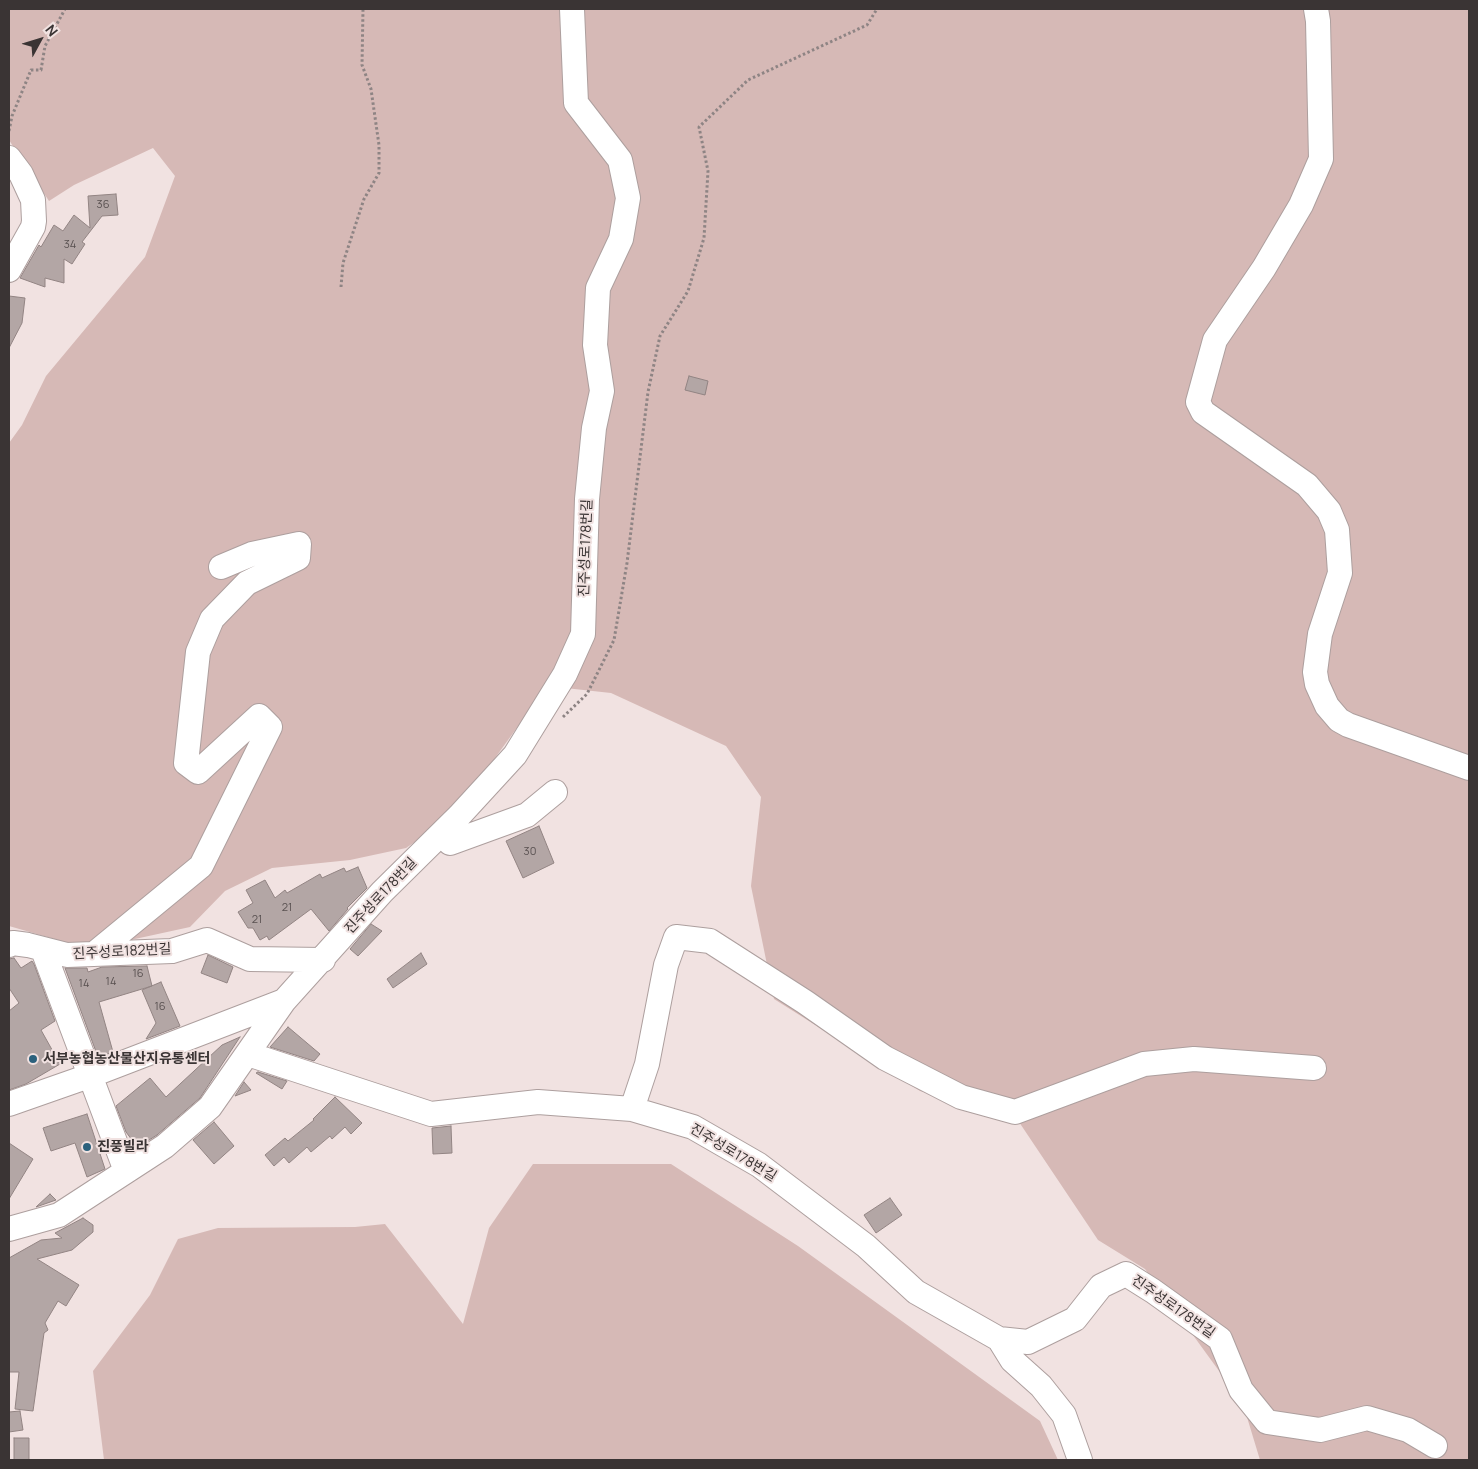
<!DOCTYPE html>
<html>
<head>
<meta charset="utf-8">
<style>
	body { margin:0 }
	#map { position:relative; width:1478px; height:1469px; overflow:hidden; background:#f1e2e1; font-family:Manrope,sans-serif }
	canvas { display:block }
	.frame { position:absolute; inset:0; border:10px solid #3a3434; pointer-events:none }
	.north { position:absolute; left:15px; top:15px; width:50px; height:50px; -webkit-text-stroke:4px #f1e2e1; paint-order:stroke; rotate:51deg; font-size:14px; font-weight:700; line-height:20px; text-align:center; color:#3a3434 }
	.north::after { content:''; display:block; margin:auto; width:18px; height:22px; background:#3a3434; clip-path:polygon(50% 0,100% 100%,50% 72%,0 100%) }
</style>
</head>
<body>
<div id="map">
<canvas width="1478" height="1469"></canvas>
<div class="frame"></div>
<div class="north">N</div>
</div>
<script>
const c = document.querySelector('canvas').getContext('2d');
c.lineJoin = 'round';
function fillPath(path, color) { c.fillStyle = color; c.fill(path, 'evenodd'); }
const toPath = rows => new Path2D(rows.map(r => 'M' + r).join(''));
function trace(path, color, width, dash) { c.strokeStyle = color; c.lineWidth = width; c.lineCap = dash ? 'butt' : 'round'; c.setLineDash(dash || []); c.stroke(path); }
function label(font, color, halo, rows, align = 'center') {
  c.font = font + ' Manrope,"Noto Sans KR",sans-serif'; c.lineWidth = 4; c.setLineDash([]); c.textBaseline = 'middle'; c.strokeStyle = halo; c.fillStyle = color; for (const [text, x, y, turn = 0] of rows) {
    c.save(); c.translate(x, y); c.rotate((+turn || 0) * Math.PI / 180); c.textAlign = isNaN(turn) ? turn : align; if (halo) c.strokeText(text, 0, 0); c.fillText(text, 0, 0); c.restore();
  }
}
fillPath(toPath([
	[9,9,1469,9,1469,1460,1260,1460,1243,1404,1145,1269,1098,1240,1017,1119,920,1091,774,999,751,886,761,797,726,746,611,693,547,686,482,776,441,824,406,848,350,860,272,868,225,891,190,927,89,949,9,926,9,443,22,425,46,376,145,257,175,176,153,148,74,185,49,201,9,140],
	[533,1164,671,1164,798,1246,1040,1421,1058,1460,104,1460,93,1371,150,1295,178,1239,218,1228,355,1227,385,1224,463,1324,489,1228]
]), '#d6b9b6');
const building = toPath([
	[116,194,118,215,102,216,82,242,85,244,72,264,64,259,64,283,45,278,45,287,20,278,39,245,41,247,54,225,63,231,74,215,90,228,88,196,116,194],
	[9,296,25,298,22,323,9,348,9,296],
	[689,376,708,381,705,395,685,390,689,376],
	[539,826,554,863,523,878,506,841,539,826],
	[358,867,367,888,347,908,348,909,329,931,311,909,269,940,267,936,260,940,253,928,248,928,238,912,253,903,246,890,265,880,275,898,285,890,287,893,320,874,322,878,344,868,346,872,358,867],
	[371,924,382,931,358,956,350,949,371,924],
	[421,953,427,964,393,988,387,979,421,953],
	[208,955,233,967,227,983,201,973,208,955],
	[14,958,21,968,32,961,34,964,55,1021,41,1030,60,1064,26,1084,9,1090,9,1011,19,1003,9,988,9,959,14,958],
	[147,966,152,986,99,1002,113,1052,98,1057,65,968,87,968,88,972,102,967,147,966],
	[161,982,180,1026,146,1039,156,1023,142,990,161,982],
	[288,1027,320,1054,314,1061,270,1047,288,1027],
	[240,1037,200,1098,157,1135,133,1150,130,1142,132,1140,126,1132,116,1106,150,1078,166,1097,222,1045,240,1037],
	[258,1072,287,1081,282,1089,256,1073,258,1072],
	[244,1082,251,1090,235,1096,244,1082],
	[335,1097,362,1123,351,1134,345,1127,332,1139,330,1136,311,1152,307,1147,289,1163,284,1157,274,1166,265,1155,285,1138,288,1141,314,1120,313,1119,335,1097],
	[87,1114,105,1169,87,1177,75,1143,51,1151,43,1128,87,1114],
	[214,1122,234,1146,214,1164,193,1140,214,1122],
	[451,1126,452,1153,433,1154,432,1128,451,1126],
	[9,1143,33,1159,9,1199,9,1143],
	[50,1194,56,1200,36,1207,50,1194],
	[890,1198,902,1215,876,1233,864,1215,890,1198],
	[83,1218,93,1225,93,1232,72,1250,37,1259,79,1285,66,1306,58,1301,45,1323,48,1330,44,1333,33,1411,15,1409,19,1372,9,1372,9,1258,41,1240,62,1238,55,1233,83,1218],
	[20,1411,23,1430,9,1432,9,1412,20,1411],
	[14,1438,29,1438,29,1460,14,1460,14,1438]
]);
fillPath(building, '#b3a6a5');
trace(building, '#928483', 1);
const minor = toPath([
	[1316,9,1318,21,1321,159,1301,205,1264,268,1215,340,1198,402,1203,412,1307,485,1329,511,1337,530,1340,573,1320,634,1315,672,1317,684,1327,706,1339,720,1348,725,1469,768],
	[9,158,21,174,33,200,34,221,33,227,9,270],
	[450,843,527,815,555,792],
	[9,945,13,943,28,945,67,955,172,951,207,940,250,959,323,960],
	[43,950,126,1171],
	[94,954,201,866,270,727,259,716,198,772,186,763,198,652,212,619,247,583,298,558,299,544,252,554,221,567],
	[248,1054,431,1114,538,1102,632,1109,693,1127,759,1165,866,1246,916,1292,999,1339,1028,1342,1075,1319,1101,1286,1126,1274,1153,1291,1220,1339,1241,1390,1267,1422,1320,1430,1367,1418,1408,1430,1435,1446],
	[9,1104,89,1076,284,1001],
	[632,1109,647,1064,666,965,676,937,710,941,805,1002,885,1058,961,1097,1015,1112,1144,1064,1194,1059,1314,1068],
	[9,1229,59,1215,165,1146,210,1107,284,1001,382,892,459,816,515,755,565,674,583,634,587,499,594,428,602,391,595,345,598,288,621,239,628,198,620,160,576,103,572,9],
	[999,1339,1012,1360,1041,1386,1064,1415,1080,1460]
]);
trace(minor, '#ad9f9e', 26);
trace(toPath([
	[9,131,12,116,31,70,41,70,45,46,65,9],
	[341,287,343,263,364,199,379,173,379,145,371,89,362,65,363,9],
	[563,717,587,694,614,640,627,563,648,392,660,336,688,291,704,238,708,171,699,127,748,80,867,25,877,9]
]), '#8e8484', 3, [2.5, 2.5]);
trace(minor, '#fff', 24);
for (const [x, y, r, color] of [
	[33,1059,5,"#2b617d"],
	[87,1147,5,"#2b617d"]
]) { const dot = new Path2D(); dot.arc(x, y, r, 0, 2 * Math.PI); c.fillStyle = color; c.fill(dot); trace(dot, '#f1e2e1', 2); }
label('11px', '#585050', null, [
	["36",103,205],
	["34",70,245],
	["30",530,852],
	["21",287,908],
	["21",257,920],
	["16",138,974],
	["14",111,982],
	["14",84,984],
	["16",160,1007]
]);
label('14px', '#3a3434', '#f1e2e1', [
	["진주성로178번길",586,548,-88],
	["진주성로178번길",381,896,-47],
	["진주성로182번길",122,952,-3],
	["진주성로178번길",733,1153,31],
	["진주성로178번길",1173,1307,35]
]);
label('bold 14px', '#3a3434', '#f1e2e1', [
	["서부농협농산물산지유통센터",43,1059],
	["진풍빌라",97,1147]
], 'left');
</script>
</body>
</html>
